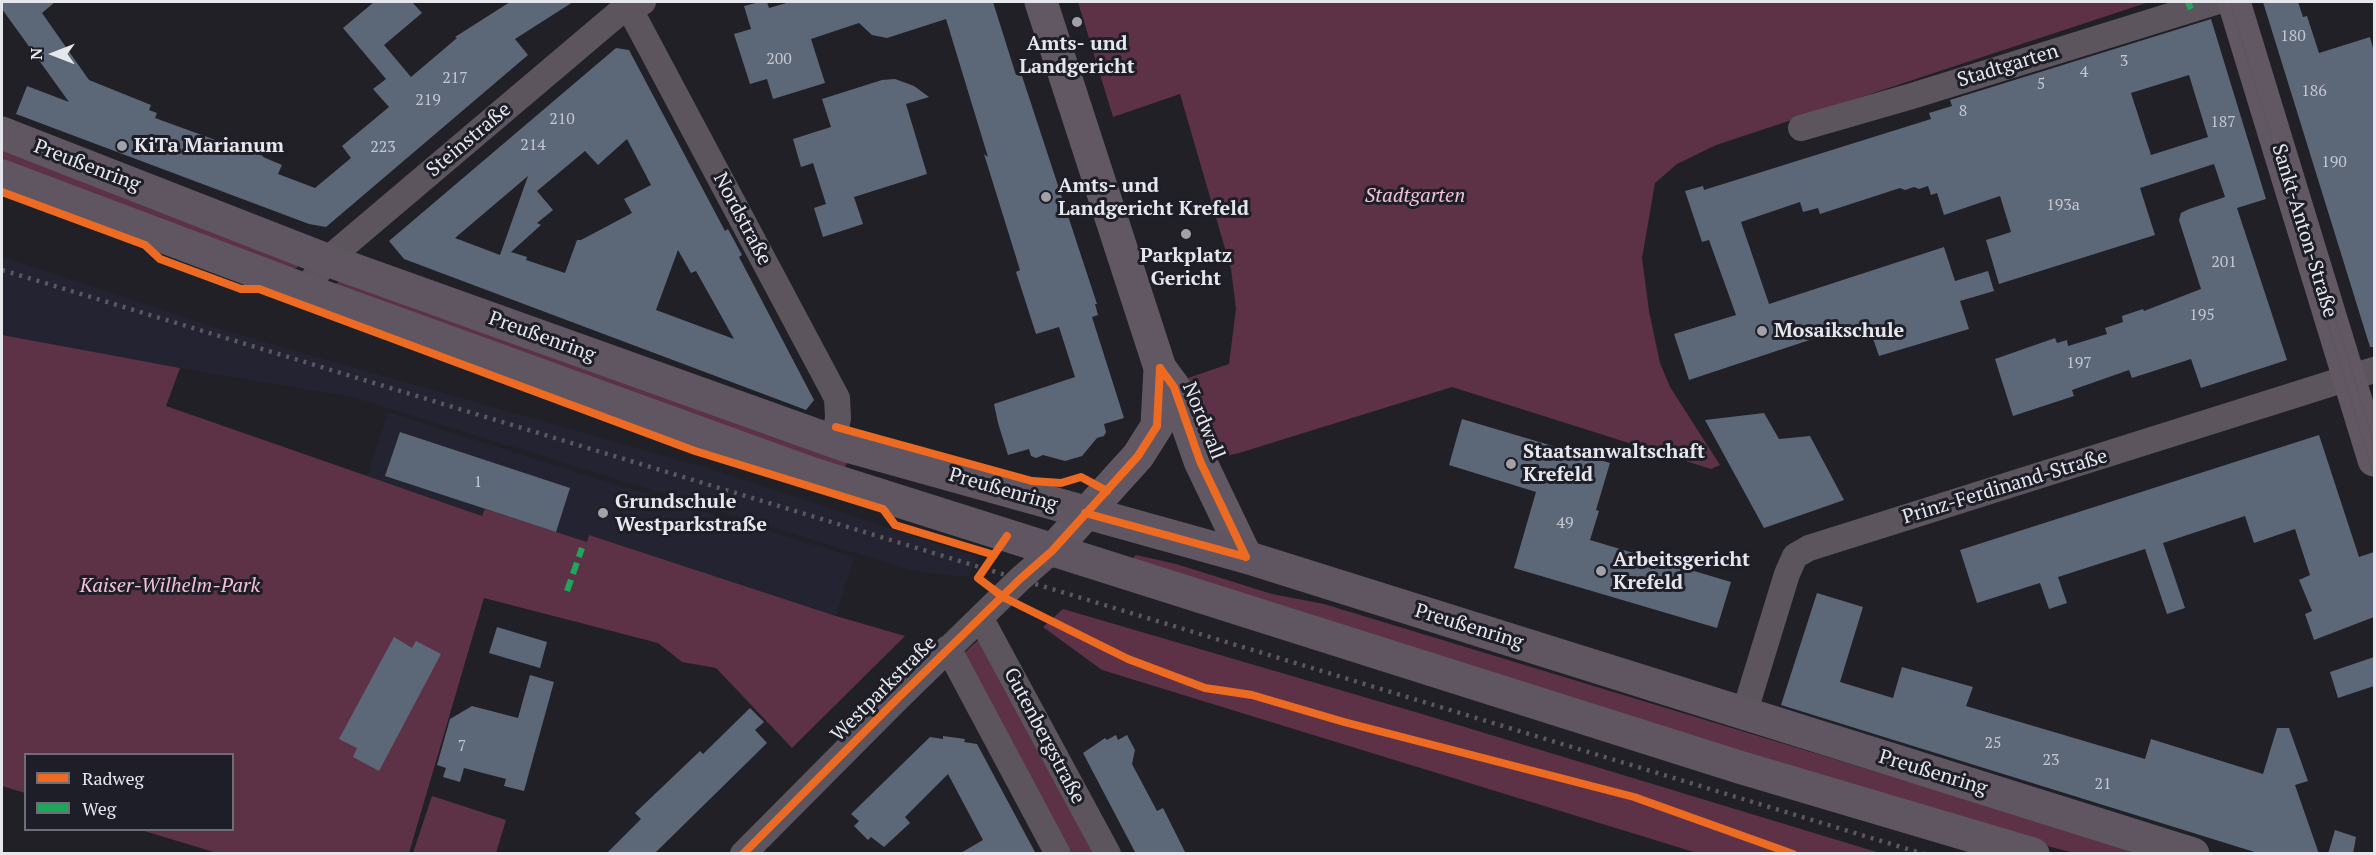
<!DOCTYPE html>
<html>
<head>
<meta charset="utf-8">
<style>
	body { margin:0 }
	#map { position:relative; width:2376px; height:855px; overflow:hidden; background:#202026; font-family:"PT Serif",serif }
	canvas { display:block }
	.frame { position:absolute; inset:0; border:3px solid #e6e6ed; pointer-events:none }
	.legend { position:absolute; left:24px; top:753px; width:210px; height:78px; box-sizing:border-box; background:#1e1e28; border:2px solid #6e6e77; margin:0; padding:8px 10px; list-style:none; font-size:18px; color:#e6e6ed }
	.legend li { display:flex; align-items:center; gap:12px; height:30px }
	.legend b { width:30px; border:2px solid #6e6e77 }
	.north { position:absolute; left:24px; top:24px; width:60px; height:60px; -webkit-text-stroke:4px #1e1e28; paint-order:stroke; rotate:270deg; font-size:16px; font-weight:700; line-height:24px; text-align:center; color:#e6e6ed }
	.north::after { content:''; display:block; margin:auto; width:21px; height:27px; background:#e6e6ed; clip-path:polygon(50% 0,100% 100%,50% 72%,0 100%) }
</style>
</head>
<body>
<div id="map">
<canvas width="2376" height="855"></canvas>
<div class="frame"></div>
<ul class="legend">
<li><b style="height:8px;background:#ed6a23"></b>Radweg</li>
<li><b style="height:8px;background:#20a55d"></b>Weg</li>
</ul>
<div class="north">N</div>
</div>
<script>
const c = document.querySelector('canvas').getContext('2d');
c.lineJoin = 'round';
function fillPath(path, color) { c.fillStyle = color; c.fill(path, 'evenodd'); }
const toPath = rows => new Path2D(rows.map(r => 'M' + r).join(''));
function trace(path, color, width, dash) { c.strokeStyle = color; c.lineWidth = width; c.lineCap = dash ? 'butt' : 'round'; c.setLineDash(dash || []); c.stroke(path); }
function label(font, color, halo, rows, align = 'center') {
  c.font = font + ' "PT Serif",serif'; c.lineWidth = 6; c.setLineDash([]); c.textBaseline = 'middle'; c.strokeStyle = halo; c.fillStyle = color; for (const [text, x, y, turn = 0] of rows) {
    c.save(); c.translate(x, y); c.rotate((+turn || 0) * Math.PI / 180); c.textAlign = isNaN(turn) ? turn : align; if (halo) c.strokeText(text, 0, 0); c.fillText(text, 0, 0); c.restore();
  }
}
fillPath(toPath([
	[2,257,226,331,710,469,978,557,968,577,914,571,352,397,22,341,2,335],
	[388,412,575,472,854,557,836,616,590,535,587,542,486,509,483,516,367,476]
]), '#242331');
fillPath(toPath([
	[1078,2,2149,2,1716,145,1677,164,1655,183,1642,258,1649,311,1660,363,1670,387,1720,465,1711,469,1452,387,1239,453,1212,459,1188,378,1229,364,1236,309,1231,269,1180,94,1113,117],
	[2,148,300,260,297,268,290,269,2,161],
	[344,276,848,462,842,471,335,285],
	[2,335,180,368,166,406,482,516,485,509,587,542,589,535,836,616,905,636,792,748,716,668,682,662,658,643,484,598,409,853,217,853,141,830,232,830,232,754,26,754,25,793,2,786],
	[1136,555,1176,564,1272,594,1324,604,2143,853,2075,853,2051,847,1128,562],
	[1063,609,1422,714,1880,853,1697,853,1102,670,1043,627],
	[984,635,1100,853,1072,853,964,653],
	[432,796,506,820,496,853,413,853]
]), '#5d3246');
fillPath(toPath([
	[2,2,55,2,42,13,89,80,151,105,149,110,157,113,155,118,221,142,222,140,263,156,263,157,282,165,278,174,315,188,351,158,342,146,389,107,373,89,386,79,343,28,374,2,412,2,422,13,384,45,411,77,457,38,455,37,510,2,573,2,515,39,528,55,326,227,309,224,16,114,27,86,69,102,2,9],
	[760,2,767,2,769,8,790,2,993,2,1016,75,1021,73,1097,304,1095,304,1098,315,1092,317,1124,418,1104,424,1106,432,1104,436,1097,438,1082,456,1065,461,1043,455,1036,458,1031,456,1029,449,1008,455,998,423,994,404,1075,377,1059,327,1036,334,1016,272,1020,270,984,154,988,157,946,19,887,38,872,35,859,23,811,39,825,83,773,99,767,79,750,84,734,34,751,29,744,6],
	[2263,2,2298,2,2303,17,2307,16,2319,53,2370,37,2374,52,2374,347,2370,347],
	[2211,19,2266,199,2237,208,2287,360,2201,388,2191,359,2132,378,2129,370,2072,390,2074,396,2013,416,1995,359,2055,338,2057,343,2067,340,2068,346,2107,334,2105,328,2123,322,2122,316,2143,309,2144,311,2201,289,2179,220,2181,213,2189,209,2225,197,2214,164,2140,188,2155,235,1999,284,1986,240,2011,232,2000,196,1944,215,1937,193,1931,195,1928,186,1919,189,1914,187,1905,190,1900,188,1820,214,1818,208,1803,212,1800,202,1741,222,1769,304,1944,247,1955,281,1988,271,1994,291,1960,301,1969,329,1879,356,1867,321,1689,380,1674,334,1736,315,1709,240,1702,242,1685,191,1703,186,1704,190,1931,119,1929,113,1952,106,1950,100],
	[2189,75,2208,137,2151,155,2131,93],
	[616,48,629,50,725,231,728,229,742,255,739,257,814,400,806,410,404,259,389,241],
	[627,139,651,185,624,199,632,213,581,240,577,240,565,273,526,260,527,257,511,252,541,225,537,223,553,210,537,191,585,151,598,165],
	[528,176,500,255,455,238],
	[678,250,691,273,696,271,734,339,656,310],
	[895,79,914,86,929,97,906,104,927,174,854,197,863,224,823,237,814,208,826,204,813,163,801,167,793,139,831,127,822,99,882,80],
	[1764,413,1779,439,1810,436,1844,500,1764,528,1705,420],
	[1462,419,1610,463,1596,510,1599,511,1590,540,1731,582,1717,628,1514,568,1536,492,1449,465],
	[400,432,570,488,556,532,385,476],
	[2319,435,2359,557,2374,552,2374,617,2314,640,2305,614,2312,611,2299,580,2310,575,2295,529,2254,543,2245,516,2163,543,2185,608,2167,614,2145,549,2058,577,2067,603,2049,609,2040,583,1977,603,1960,550],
	[1817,593,1863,607,1840,682,1893,698,1902,667,1973,687,1966,706,2145,759,2151,739,2263,774,2277,728,2289,728,2308,781,2295,785,2319,854,2261,854,1781,705],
	[497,627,547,642,540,668,489,653],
	[394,637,412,648,416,641,441,654,379,771,353,757,357,748,339,739],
	[2374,657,2374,686,2338,698,2330,672],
	[530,675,554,682,524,791,504,786,506,779,464,768,460,782,443,777,446,768,437,765,450,719,472,706,518,718],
	[750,708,764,722,755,730,767,743,654,854,606,854,641,819,635,813,700,751,703,754],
	[1116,735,1118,740,1127,735,1135,750,1132,764,1157,811,1163,808,1186,854,1136,854,1083,753,1105,738,1107,740],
	[943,736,965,739,964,742,977,744,1036,854,959,854,983,840,948,774,905,817,910,823,884,847,871,837,868,840,854,826,859,821,851,814,930,737,943,739],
	[2335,830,2356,837,2353,854,2328,854]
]), '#5c6878');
trace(toPath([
	[626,2,837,398,838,418,834,441],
	[1801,128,1912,96,2215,2],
	[305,290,327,260,628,5,643,2],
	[981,619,1108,854],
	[948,648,1058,854],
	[1744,714,1787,574,1795,556,1809,548,2374,370],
	[743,854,897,699,1020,579,1052,551]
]), '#5c555e', 26);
trace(toPath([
	[1041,2,1160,368,1174,387,1200,461,1246,557],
	[2234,2,2374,460],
	[1052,551,1138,456,1157,426,1160,368]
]), '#615863', 33);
trace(toPath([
	[2,133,327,260,844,445,1246,557,2193,854],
	[2,176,305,290,810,473,1739,767,2033,854]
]), '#5f5662', 33);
trace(toPath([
	[2230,2,2374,476],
	[2285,154,2374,443]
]), '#5c575e', 1.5);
trace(toPath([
	[2,270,1924,854]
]), '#5c575e', 4.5, [3, 6]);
trace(toPath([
	[2188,2,2191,9],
	[567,591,582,548]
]), '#20a55d', 6, [12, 6]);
trace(toPath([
	[2,192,145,245,160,259,241,289,259,289,695,451,883,509,895,525,994,555],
	[1160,368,1174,387,1200,461,1246,557],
	[836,427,1032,481,1061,483,1081,477,1107,491],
	[1085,513,1246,557],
	[1007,536,978,578,1003,597,1128,659,1205,688,1252,695,1344,722,1634,797,1793,854],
	[743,854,897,699,1020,579,1052,551,1138,456,1157,426,1160,368]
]), '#ed6a23', 8);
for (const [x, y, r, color] of [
	[1077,22,6,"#a1a1a7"],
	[122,146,6,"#a1a1a7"],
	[1046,197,6,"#a1a1a7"],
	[1186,234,6,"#a1a1a7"],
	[1762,331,6,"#a1a1a7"],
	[1511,464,6,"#a1a1a7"],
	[603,513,6,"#a1a1a7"],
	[1601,571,6,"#a1a1a7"]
]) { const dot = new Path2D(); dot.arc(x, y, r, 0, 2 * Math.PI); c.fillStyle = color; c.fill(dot); trace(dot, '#1e1e28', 2); }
label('16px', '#c4c6d0', null, [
	["180",2293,36],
	["200",779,59],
	["3",2124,61],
	["4",2084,72],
	["217",455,78],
	["5",2041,84],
	["186",2314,91],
	["219",428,100],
	["8",1963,111],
	["210",562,119],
	["187",2223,122],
	["214",533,145],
	["223",383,147],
	["190",2334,162],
	["193a",2063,205],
	["201",2224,262],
	["195",2202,315],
	["197",2079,363],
	["1",478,482],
	["49",1565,523],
	["25",1993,743],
	["7",462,746],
	["23",2051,760],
	["21",2103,784]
]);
label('bold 20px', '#e6e6ed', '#1e1e28', [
	["Amts- und",1077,44,"center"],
	["Landgericht",1077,67,"center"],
	["KiTa Marianum",134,146],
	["Amts- und",1058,186],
	["Landgericht Krefeld",1058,209],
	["Parkplatz",1186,256,"center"],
	["Gericht",1186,279,"center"],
	["Mosaikschule",1774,331],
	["Staatsanwaltschaft",1523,452],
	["Krefeld",1523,475],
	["Grundschule",615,502],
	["Westparkstraße",615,525],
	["Arbeitsgericht",1613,560],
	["Krefeld",1613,583]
], 'left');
label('20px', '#e6e6ed', '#1e1e28', [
	["Stadtgarten",2008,66,-17],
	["Steinstraße",469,140,-40],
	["Preußenring",87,166,21],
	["Nordstraße",742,219,62],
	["Sankt-Anton-Straße",2304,231,73],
	["Preußenring",542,337,20],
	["Nordwall",1203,421,68],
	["Prinz-Ferdinand-Straße",2005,487,-17],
	["Preußenring",1003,490,16],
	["Preußenring",1469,627,17],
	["Westparkstraße",884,689,-45],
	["Gutenbergstraße",1044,736,62],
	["Preußenring",1933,773,17]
]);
label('italic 20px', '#f3c1d5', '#1e1e28', [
	["Stadtgarten",1415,196],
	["Kaiser-Wilhelm-Park",170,586]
]);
</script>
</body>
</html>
